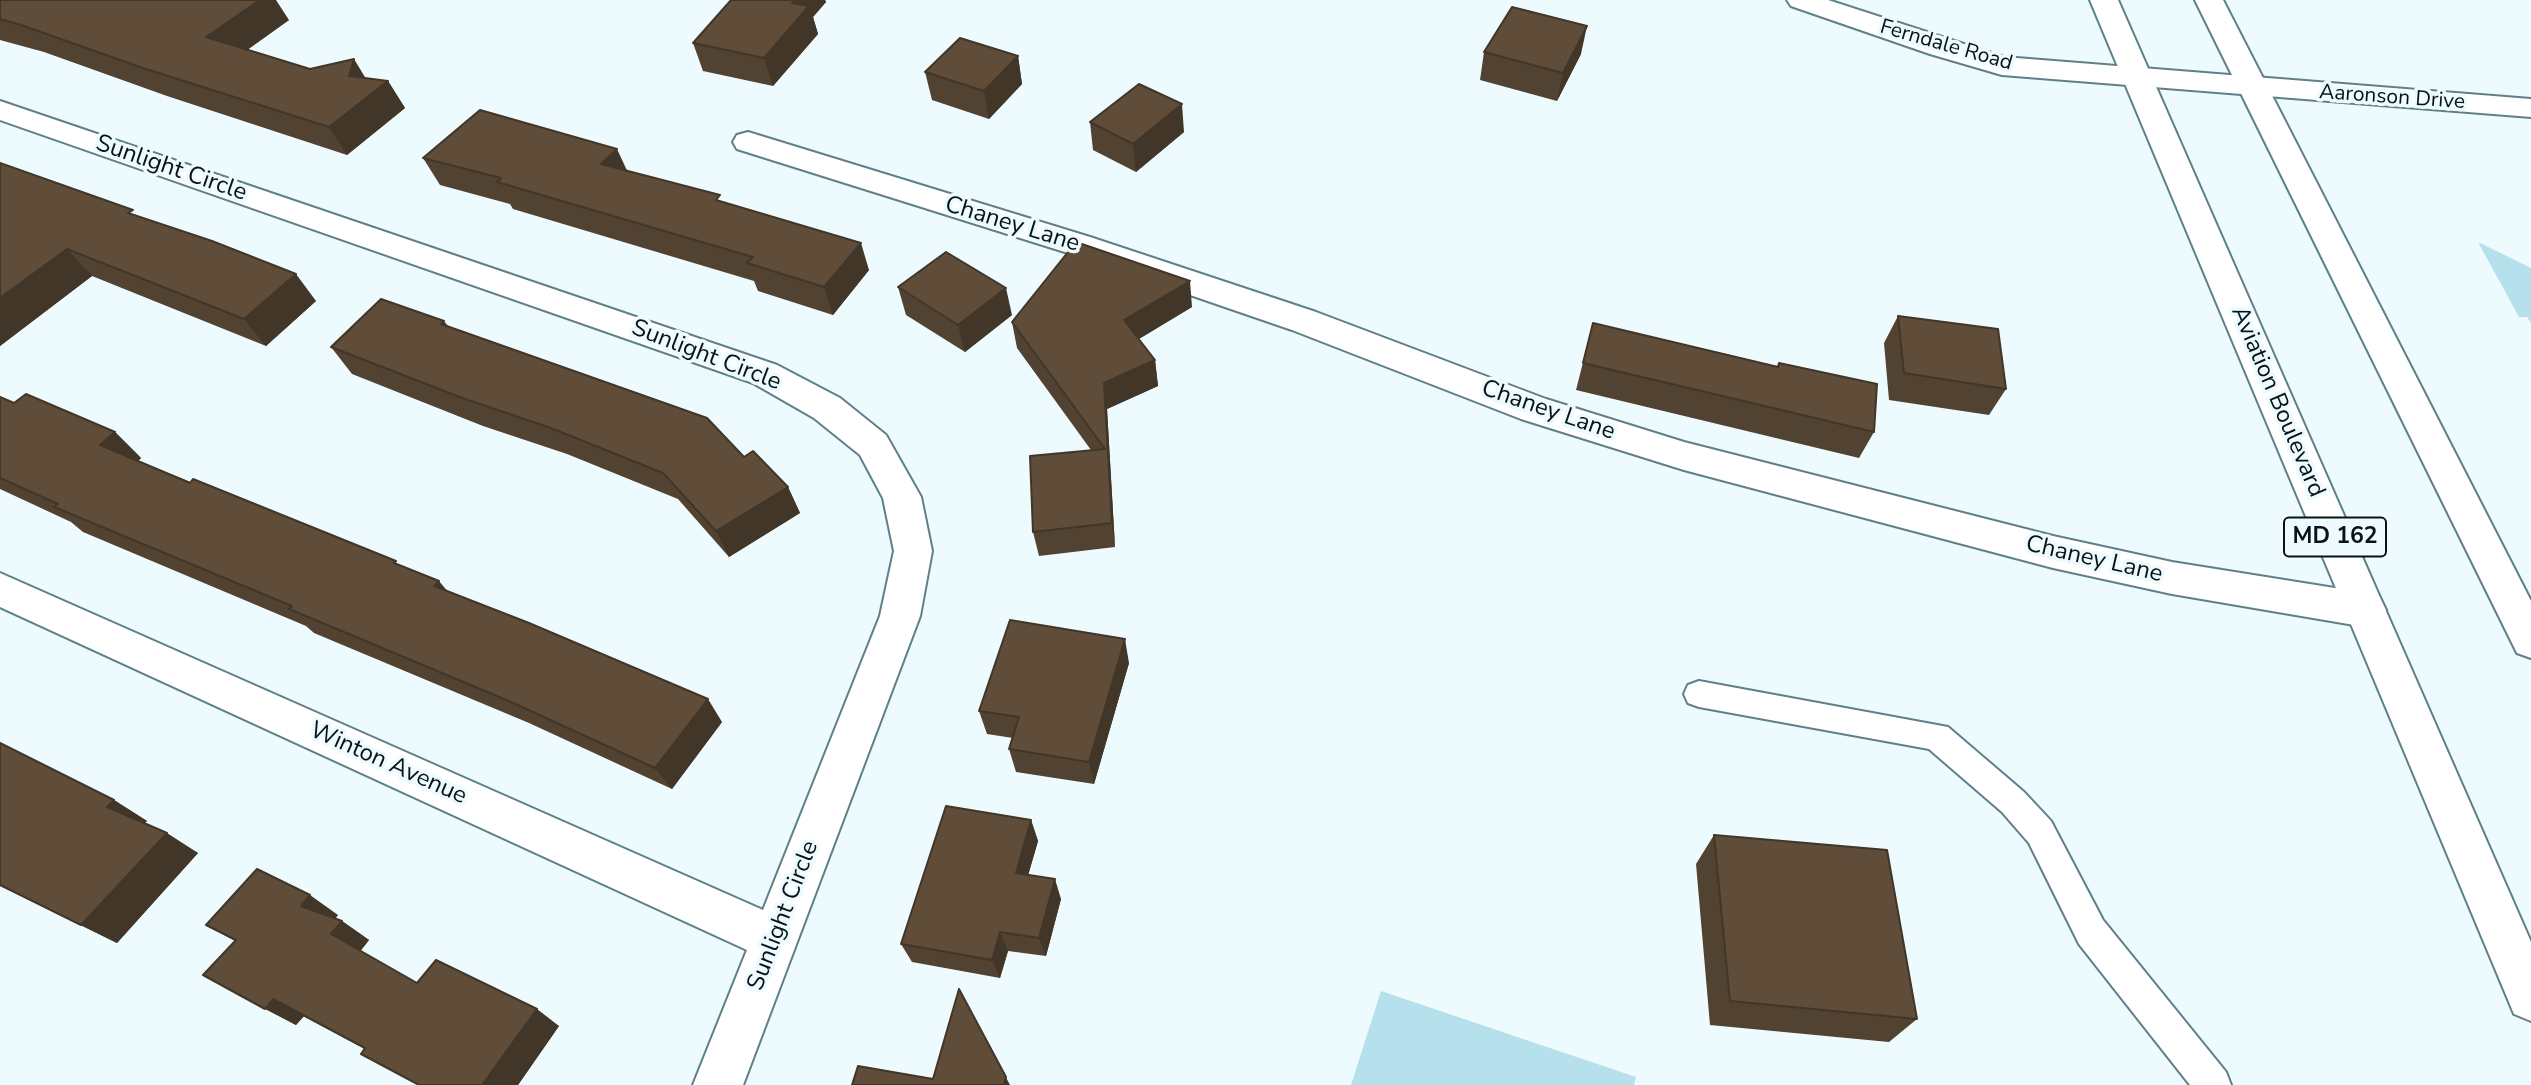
<!DOCTYPE html>
<html>
<head>
<meta charset="utf-8">
<style>
	body { margin:0 }
	canvas { display:block; background:#edfbff }
</style>
</head>
<body>
<canvas width="2531" height="1085"></canvas>
<script>
const c = document.querySelector('canvas').getContext('2d');
c.lineJoin = 'round';
function fillPath(path, color) { c.fillStyle = color; c.fill(path, 'evenodd'); }
const toPath = rows => new Path2D(rows.map(r => 'M' + r).join(''));
function trace(path, color, width, dash) { c.strokeStyle = color; c.lineWidth = width; c.lineCap = dash ? 'butt' : 'round'; c.setLineDash(dash || []); c.stroke(path); }
function label(font, color, halo, rows, align = 'center') {
  c.font = font + ' "Nunito Sans",sans-serif'; c.lineWidth = 7; c.setLineDash([]); c.textBaseline = 'middle'; c.strokeStyle = halo; c.fillStyle = color; for (const [text, x, y, turn = 0] of rows) {
    c.save(); c.translate(x, y); c.rotate((+turn || 0) * Math.PI / 180); c.textAlign = isNaN(turn) ? turn : align; if (halo) c.strokeText(text, 0, 0); c.fillText(text, 0, 0); c.restore();
  }
}
fillPath(toPath([
	[2478,242,2531,268,2531,323,2527,317,2519,317],
	[1381,991,1636,1077,1634,1085,1351,1085]
]), '#b5e0ec');
const service = toPath([
	[1699,681,1948,727,2024,792,2051,821,2103,920,2226,1072,2231,1085,2190,1085,2079,944,2029,843,2002,812,1929,749,1699,707,1688,703,1684,694,1688,685,1699,681]
]);
const minor = toPath([
	[1787,0,1828,0,2004,57,2531,99,2531,117,2002,75,1930,54,1791,6,1787,0],
	[0,101,777,365,840,398,886,435,921,497,932,551,920,616,743,1085,693,1085,747,950,0,607,0,573,763,910,880,616,894,551,883,498,860,455,814,418,753,383,0,120,0,101],
	[748,132,1090,237,1316,312,1546,399,1684,442,2053,536,2172,562,2366,593,2380,598,2386,610,2380,622,2366,627,2172,594,2053,568,1684,470,1521,419,1292,330,1068,253,737,149,733,142,737,135,748,132]
]);
const primary = toPath([
	[2090,0,2118,0,2531,942,2531,1021,2514,1014,2090,0],
	[2195,0,2223,0,2531,601,2531,658,2517,653,2195,0]
]);
trace(service, '#608089', 4);
trace(minor, '#608089', 4);
trace(primary, '#608089', 4);
fillPath(service, '#fff');
fillPath(minor, '#fff');
fillPath(primary, '#fff');
fillPath(toPath([
	[0,0,289,20,247,50,310,69,388,81,405,108,347,155,167,96,44,52,0,40],
	[731,0,825,0,826,2,813,17,818,34,773,86,703,71,693,43],
	[1484,52,1581,54,1557,101,1480,80],
	[1018,56,1022,84,989,119,932,100,925,72],
	[1090,122,1184,132,1136,172,1093,150],
	[423,158,627,171,723,202,869,270,833,315,758,291,754,281,513,209,510,204,440,185],
	[0,163,138,216,316,301,266,346,92,276,0,346],
	[898,287,1012,315,965,352,906,315],
	[1192,307,1139,339,1155,360,1158,386,1107,409,1115,547,1039,556,1033,532,1091,450,1017,348,1012,322],
	[1898,316,2006,389,1989,415,1889,400,1884,343],
	[444,321,448,326,744,457,788,487,800,513,729,557,678,499,567,454,483,426,352,374,331,347],
	[1593,323,1777,367,1779,363,1874,432,1859,458,1576,390],
	[0,397,14,403,115,432,141,458,138,461,401,566,447,590,722,722,672,789,529,723,314,633,306,626,83,532,71,522,0,489],
	[1129,663,1094,784,1016,772,1009,749,1013,738,987,734,979,711],
	[114,800,147,821,144,823,198,853,117,943,0,886],
	[1031,820,1038,841,1028,875,1061,899,1046,956,1008,951,1000,978,912,962,901,944],
	[1714,835,1917,1019,1889,1042,1710,1025,1696,864],
	[338,915,335,919,342,921,369,940,360,951,417,983,559,1026,518,1085,418,1085,365,1049,304,1016,296,1025,203,975,235,941,206,925]
]), '#524231');
fillPath(toPath([
	[260,0,276,0,289,20,226,65,206,37],
	[795,0,825,0,826,2,813,17,818,34,773,86,764,58,792,3],
	[1587,26,1581,54,1557,101,1563,73],
	[1018,56,1022,84,989,119,984,91],
	[354,59,371,87,388,81,405,108,347,155,329,127,349,76],
	[1182,104,1184,132,1136,172,1133,144],
	[617,149,630,177,601,164],
	[861,243,869,270,833,315,824,287],
	[67,249,92,276,0,346,0,298],
	[296,274,316,301,266,346,244,319],
	[1190,281,1192,307,1127,346,1124,320],
	[1006,288,1012,315,965,352,958,325],
	[1155,360,1158,386,1107,409,1115,547,1112,523,1104,383],
	[115,432,141,458,127,471,100,445],
	[788,487,800,513,729,557,716,531],
	[439,581,459,605,434,586],
	[1125,639,1129,663,1094,784,1089,762],
	[708,699,722,722,672,789,655,768],
	[114,800,147,821,140,828,107,807],
	[1031,820,1038,841,1023,893,1016,873],
	[167,833,198,853,117,943,81,925],
	[1055,879,1061,899,1046,956,1039,938],
	[310,895,338,915,329,925,301,906],
	[342,921,369,940,359,953,331,934],
	[1000,932,1008,951,1000,978,992,960],
	[959,989,1010,1085,1004,1085],
	[273,999,304,1016,296,1025,265,1009],
	[537,1009,559,1026,518,1085,482,1085]
]), '#423628');
const building = toPath([
	[0,0,260,0,206,37,310,69,354,59,349,76,388,81,329,127,146,69,21,25,0,19,0,0],
	[731,0,795,0,792,3,809,6,764,58,693,43,731,0],
	[1512,7,1587,26,1563,73,1484,52,1512,7],
	[960,38,1018,56,984,91,925,72,960,38],
	[1139,84,1182,104,1133,144,1090,122,1139,84],
	[480,110,617,149,601,164,720,195,716,200,861,243,824,287,747,263,753,257,497,182,501,178,423,158,480,110],
	[0,163,133,210,128,213,212,241,296,274,244,319,67,249,0,298,0,163],
	[1076,242,1190,281,1124,320,1155,360,1104,383,1112,523,1033,532,1030,456,1105,449,1012,322,1076,242],
	[946,252,1006,288,958,325,898,287,946,252],
	[381,299,444,321,441,324,707,418,744,457,753,451,788,487,716,531,663,473,551,428,465,399,331,347,381,299],
	[1898,316,1998,329,2006,389,1904,373,1898,316],
	[1593,323,1778,367,1779,363,1877,384,1874,432,1583,363,1593,323],
	[26,394,115,432,100,445,190,483,193,479,396,561,394,563,439,581,434,586,529,623,708,699,655,768,509,701,289,609,292,606,54,507,58,504,0,478,0,397,14,403,26,394],
	[1010,620,1125,639,1089,762,1009,749,1019,717,979,711,1010,620],
	[0,743,114,800,107,807,167,833,81,925,0,885,0,743],
	[946,806,1031,820,1016,873,1055,879,1039,938,1000,932,992,960,901,944,946,806],
	[1714,835,1887,850,1917,1019,1730,1001,1714,835],
	[257,869,310,895,301,906,342,921,331,934,417,983,436,960,537,1009,482,1085,419,1085,361,1054,365,1048,273,999,265,1009,203,975,236,940,206,925,257,869],
	[959,989,1006,1077,1004,1085,852,1085,858,1066,933,1079,959,989]
]);
fillPath(building, '#5f4d39');
trace(building, '#423628', 2);
label('21px', '#071317', '#edfbff', [
	["Ferndale Road",1946,46,16],
	["Aaronson Drive",2392,98,4]
]);
for (const [x, y, w] of [
	[2335,537,102]
]) { const box = new Path2D(); box.roundRect(x - w / 2, y - 19.5, w, 39, 5); c.fillStyle = '#edfbff'; c.fill(box); trace(box, '#071317', 2); }
label('bold 23px', '#071317', null, [
	["MD 162",2335,537]
]);
label('24px', '#071317', '#edfbff', [
	["Sunlight Circle",171,169,19],
	["Chaney Lane",1012,225,17],
	["Sunlight Circle",706,356,21],
	["Aviation Boulevard",2277,402,67],
	["Chaney Lane",1548,411,19],
	["Chaney Lane",2094,560,13],
	["Winton Avenue",388,764,24],
	["Sunlight Circle",784,916,-69]
]);
</script>
</body>
</html>
